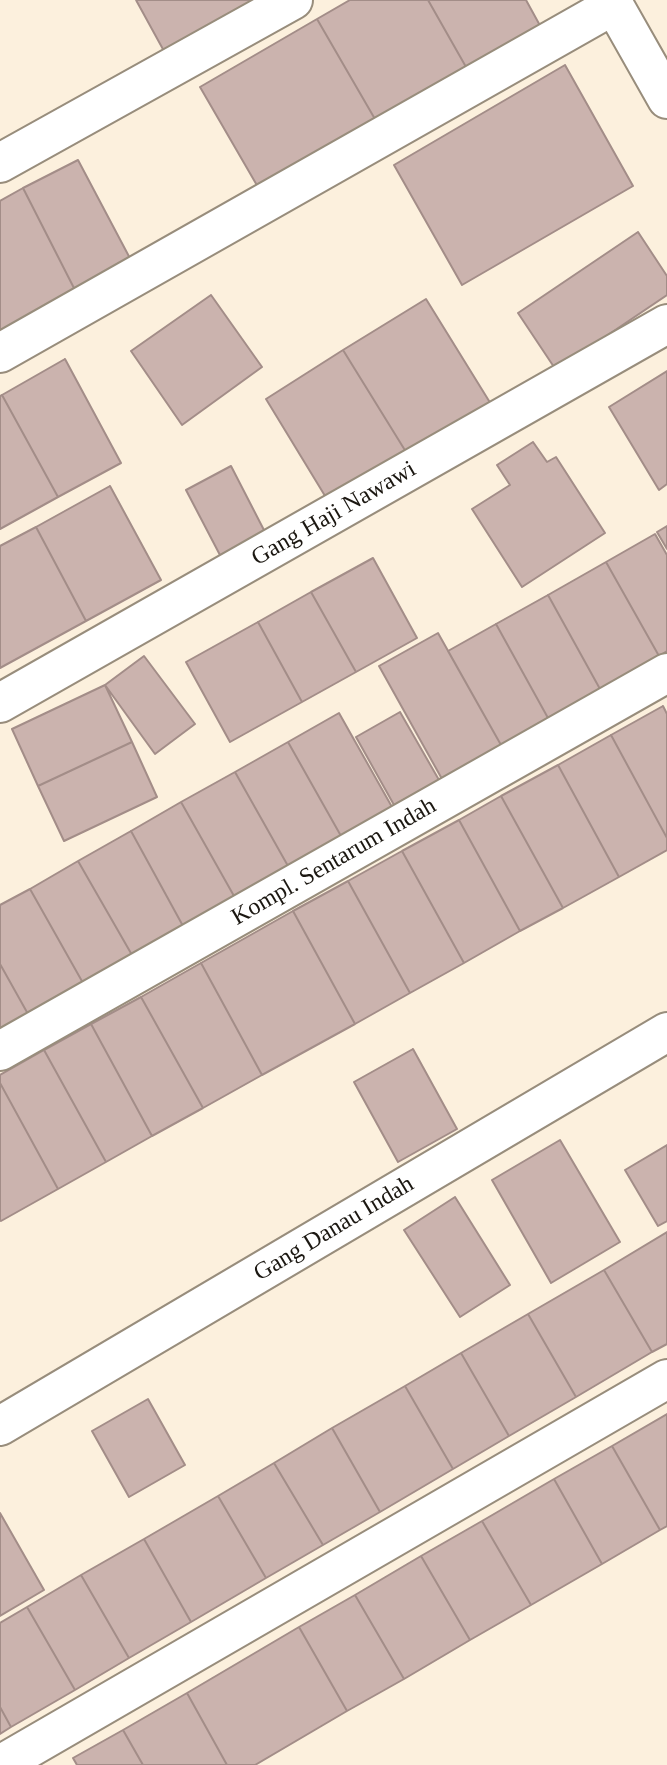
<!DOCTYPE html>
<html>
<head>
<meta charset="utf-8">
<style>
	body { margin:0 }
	canvas { display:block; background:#fcf0dd }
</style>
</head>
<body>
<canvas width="667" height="1765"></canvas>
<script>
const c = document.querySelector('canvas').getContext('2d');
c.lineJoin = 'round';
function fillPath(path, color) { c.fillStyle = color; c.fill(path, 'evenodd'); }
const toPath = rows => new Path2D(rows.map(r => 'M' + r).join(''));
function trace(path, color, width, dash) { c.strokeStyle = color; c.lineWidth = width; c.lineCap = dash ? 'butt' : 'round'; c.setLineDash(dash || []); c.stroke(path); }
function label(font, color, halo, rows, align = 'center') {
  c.font = font + ' "Times New Roman",serif'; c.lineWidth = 6; c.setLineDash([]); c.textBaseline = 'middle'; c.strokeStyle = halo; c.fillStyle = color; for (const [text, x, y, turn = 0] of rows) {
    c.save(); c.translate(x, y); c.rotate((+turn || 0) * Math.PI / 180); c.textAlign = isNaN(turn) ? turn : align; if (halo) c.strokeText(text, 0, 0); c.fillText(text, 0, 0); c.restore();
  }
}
const building = toPath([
	[136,0,277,0,170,62,136,0],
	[350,0,428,0,470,74,379,126,317,19,350,0],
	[428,0,526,0,543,31,470,74,428,0],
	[317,19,379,126,262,194,200,87,317,19],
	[565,65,633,186,462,285,394,165,565,65],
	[78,160,133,264,77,294,23,188,78,160],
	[23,188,77,294,0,335,0,201,23,188],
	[638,232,667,276,667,295,556,370,518,313,638,232],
	[211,295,262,367,182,425,131,351,211,295],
	[426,299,494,409,411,460,343,350,426,299],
	[343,350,411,460,333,509,266,399,343,350],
	[65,359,121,463,58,497,2,395,65,359],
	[667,371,667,484,659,490,609,407,667,371],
	[2,395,58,497,0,529,0,396,2,395],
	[533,442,547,462,556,457,605,533,522,587,472,509,510,485,497,465,533,442],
	[231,466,266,534,221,557,186,490,231,466],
	[110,486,161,580,86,621,36,527,110,486],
	[667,526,667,549,657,532,667,526],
	[36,527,86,621,0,668,0,546,36,527],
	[655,534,667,555,667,651,659,656,606,562,655,534],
	[373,558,417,638,356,672,311,592,373,558],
	[606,562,659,656,600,689,548,595,606,562],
	[311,592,356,672,302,702,258,622,311,592],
	[548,595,600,689,548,718,496,624,548,595],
	[258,622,302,702,230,742,186,662,258,622],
	[496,624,548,718,501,745,448,651,496,624],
	[438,633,501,745,442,779,379,666,438,633],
	[144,656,195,724,155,754,105,685,144,656],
	[105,685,132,742,38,786,12,729,105,685],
	[663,706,667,714,667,838,611,735,663,706],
	[400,712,439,780,394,805,356,737,400,712],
	[339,713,392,807,341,836,288,742,339,713],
	[611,735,667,838,667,850,619,877,558,765,611,735],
	[132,742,157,797,64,841,38,786,132,742],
	[288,742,341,836,288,866,235,772,288,742],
	[558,765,619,877,563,908,501,796,558,765],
	[235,772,288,866,234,896,181,802,235,772],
	[501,796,563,908,520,931,459,820,501,796],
	[181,802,234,896,183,926,131,831,181,802],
	[459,820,520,931,464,963,402,851,459,820],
	[131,831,183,926,132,955,78,861,131,831],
	[402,851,464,963,410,993,348,881,402,851],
	[78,861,132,955,83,983,30,889,78,861],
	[348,881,410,993,355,1024,293,911,348,881],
	[30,889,83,983,28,1014,0,964,0,905,30,889],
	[293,911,355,1024,262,1075,201,963,293,911],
	[201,963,262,1075,203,1108,141,997,201,963],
	[0,964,28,1014,0,1030,0,964],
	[141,997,203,1108,152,1136,91,1024,141,997],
	[91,1024,152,1136,106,1162,44,1050,91,1024],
	[413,1049,457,1129,398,1162,354,1082,413,1049],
	[44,1050,106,1162,58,1189,0,1083,0,1075,44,1050],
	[0,1083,58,1189,1,1221,0,1220,0,1083],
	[560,1140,620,1242,551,1283,492,1180,560,1140],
	[667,1145,667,1221,658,1226,625,1170,667,1145],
	[455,1197,510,1285,460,1317,404,1230,455,1197],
	[667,1232,667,1344,652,1352,604,1270,667,1232],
	[604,1270,652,1352,576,1397,528,1314,604,1270],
	[528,1314,576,1397,509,1436,461,1353,528,1314],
	[461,1353,509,1436,453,1469,405,1386,461,1353],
	[405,1386,453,1469,380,1512,332,1428,405,1386],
	[148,1399,185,1465,129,1497,92,1431,148,1399],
	[667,1414,667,1526,660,1530,612,1446,667,1414],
	[332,1428,380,1512,323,1545,274,1463,332,1428],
	[612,1446,660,1530,602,1564,554,1479,612,1446],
	[274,1463,323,1545,266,1578,218,1496,274,1463],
	[554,1479,602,1564,531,1605,482,1521,554,1479],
	[218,1496,266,1578,191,1622,144,1539,218,1496],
	[0,1513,44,1590,0,1616,0,1513],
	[482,1521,531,1605,470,1640,421,1556,482,1521],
	[144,1539,191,1622,129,1658,81,1575,144,1539],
	[421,1556,470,1640,404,1679,355,1595,421,1556],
	[81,1575,129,1658,75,1690,27,1607,81,1575],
	[355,1595,404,1679,347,1711,299,1627,355,1595],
	[27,1607,75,1690,11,1727,0,1707,0,1623,27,1607],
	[299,1627,347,1711,255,1765,227,1765,187,1693,299,1627],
	[187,1693,227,1765,143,1765,123,1730,187,1693],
	[0,1707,11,1727,0,1734,0,1707],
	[123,1730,143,1765,77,1765,73,1758,123,1730]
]);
fillPath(building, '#cbb3ae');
trace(building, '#a38d88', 2);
const street = toPath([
	[0,163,293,0],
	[0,353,614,5],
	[0,703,667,324],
	[0,1051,667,673],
	[0,1426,667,1032],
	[0,1765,667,1379]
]);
const secondary = toPath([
	[611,0,667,99]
]);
trace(street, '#988d7c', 42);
trace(secondary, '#988d7c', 42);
trace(street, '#fff', 38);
trace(secondary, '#fff', 38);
label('24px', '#1b1711', '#fff', [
	["Gang Haji Nawawi",334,514,-30],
	["Kompl. Sentarum Indah",334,862,-30],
	["Gang Danau Indah",334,1229,-31]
]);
</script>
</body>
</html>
